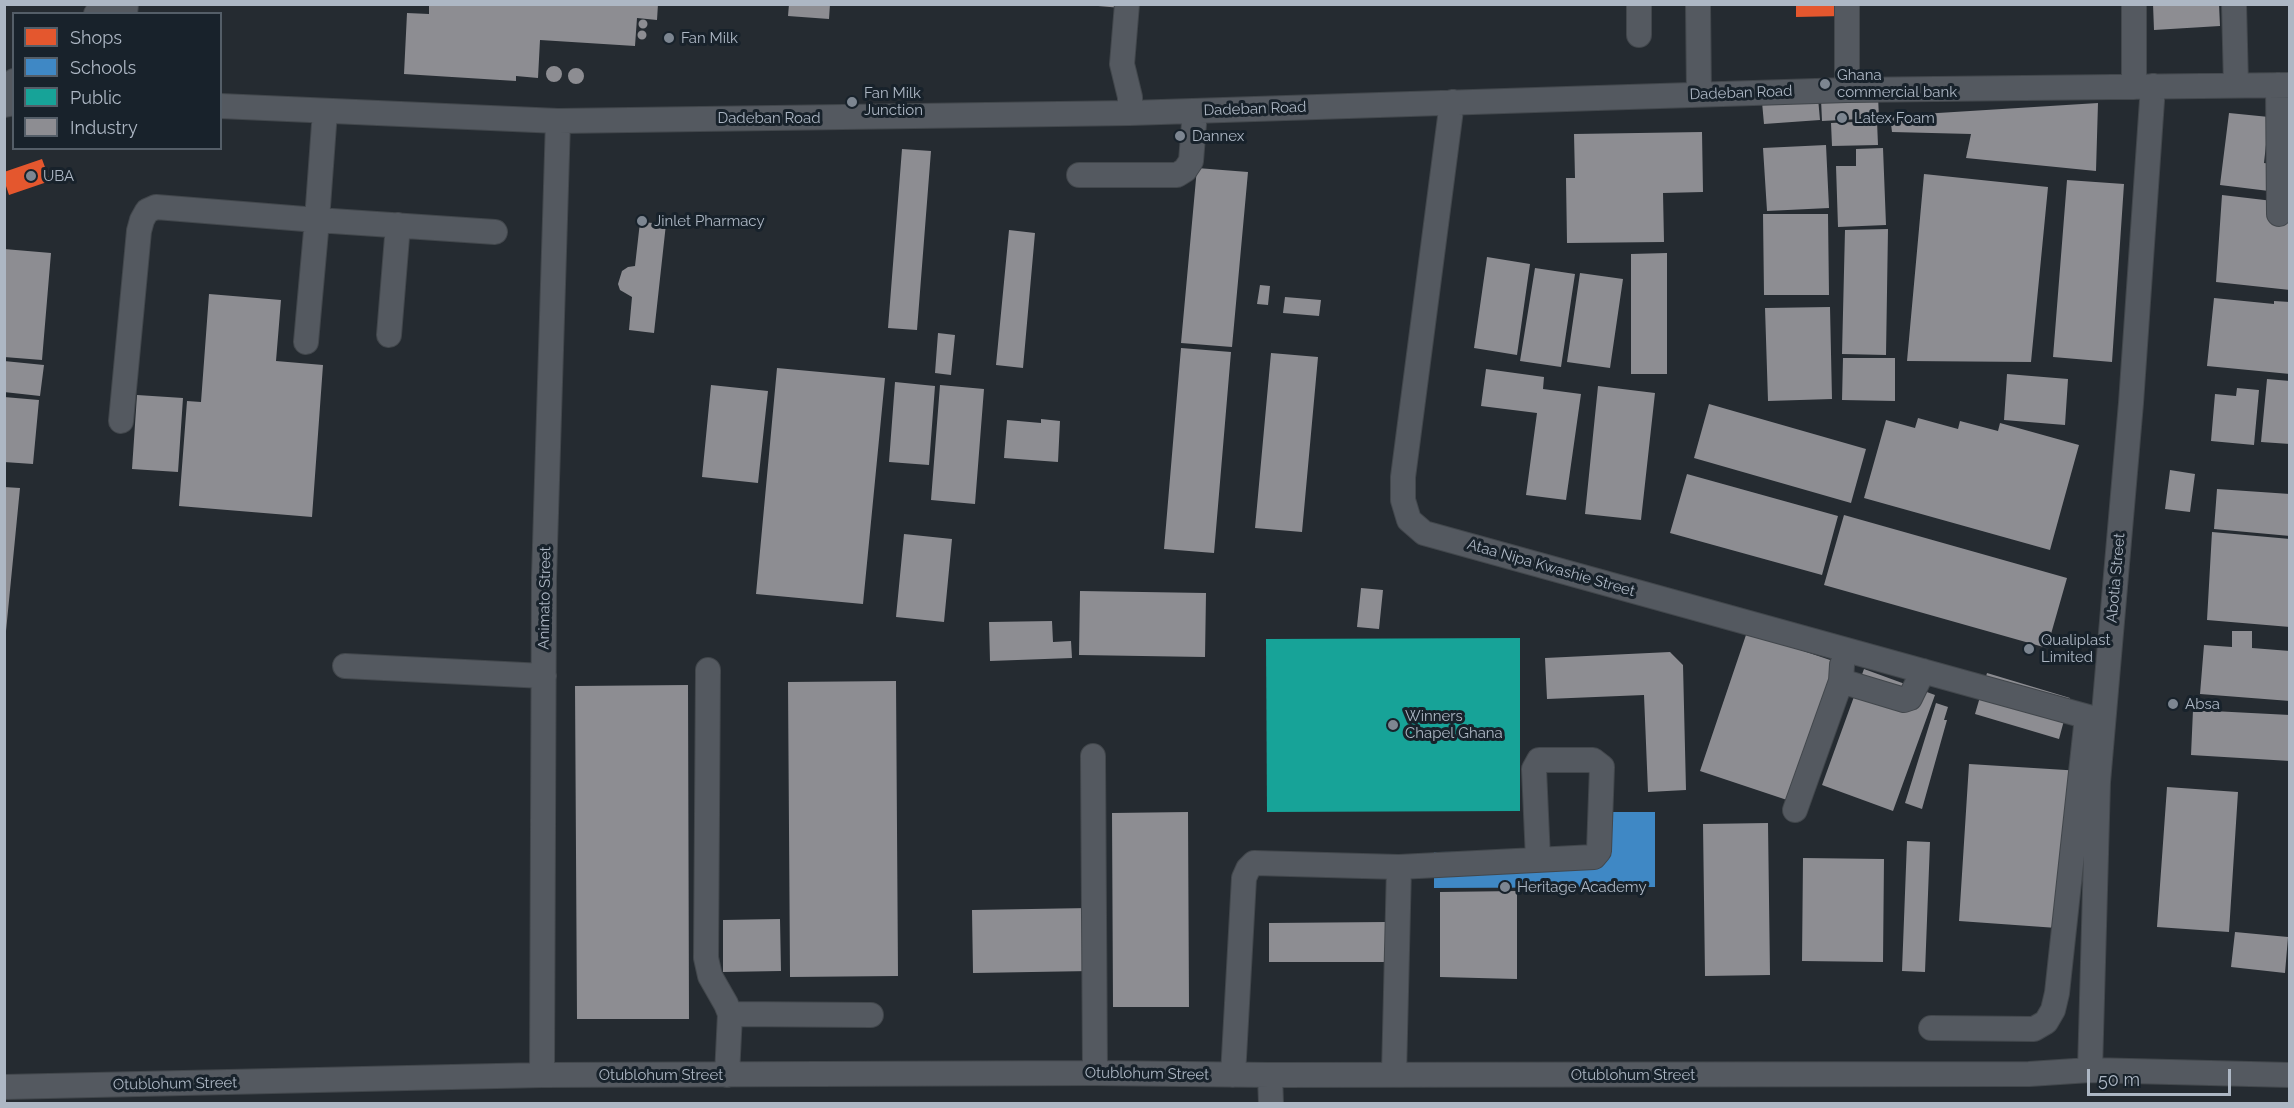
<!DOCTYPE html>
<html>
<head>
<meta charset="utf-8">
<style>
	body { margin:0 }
	#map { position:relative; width:2294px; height:1108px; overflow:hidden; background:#252b31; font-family:Raleway,sans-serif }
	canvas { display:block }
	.frame { position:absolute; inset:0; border:6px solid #adb7c4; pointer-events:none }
	.legend { position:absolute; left:12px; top:12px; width:210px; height:138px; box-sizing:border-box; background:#18222b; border:2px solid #545e68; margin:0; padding:8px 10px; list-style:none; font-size:18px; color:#adb7c4 }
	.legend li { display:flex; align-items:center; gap:12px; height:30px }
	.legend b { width:30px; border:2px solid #545e68 }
	.scale { position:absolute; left:2087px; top:1069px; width:144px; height:27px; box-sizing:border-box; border:3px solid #adb7c4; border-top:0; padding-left:8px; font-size:18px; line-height:21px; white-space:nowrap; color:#adb7c4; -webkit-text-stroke:4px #18222b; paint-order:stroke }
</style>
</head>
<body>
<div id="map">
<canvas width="2294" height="1108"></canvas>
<div class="frame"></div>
<ul class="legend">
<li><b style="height:16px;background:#e4572e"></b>Shops</li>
<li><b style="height:16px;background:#3f88c5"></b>Schools</li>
<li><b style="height:16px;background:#17a398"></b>Public</li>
<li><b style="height:16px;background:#8d8d92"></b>Industry</li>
</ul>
<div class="scale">50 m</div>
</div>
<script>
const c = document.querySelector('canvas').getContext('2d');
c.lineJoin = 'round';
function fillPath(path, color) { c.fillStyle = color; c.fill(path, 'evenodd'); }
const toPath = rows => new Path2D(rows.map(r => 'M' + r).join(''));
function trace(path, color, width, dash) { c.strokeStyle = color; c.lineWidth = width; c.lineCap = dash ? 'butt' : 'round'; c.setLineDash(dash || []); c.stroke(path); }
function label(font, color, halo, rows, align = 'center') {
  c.font = font + ' Raleway,sans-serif'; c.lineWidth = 6; c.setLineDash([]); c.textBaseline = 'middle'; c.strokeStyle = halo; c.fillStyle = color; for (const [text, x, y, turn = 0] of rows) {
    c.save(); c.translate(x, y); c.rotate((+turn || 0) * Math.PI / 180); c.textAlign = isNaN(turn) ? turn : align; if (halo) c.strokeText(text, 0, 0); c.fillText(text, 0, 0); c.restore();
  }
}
fillPath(toPath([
	[1796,4,1843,4,1843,16,1796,17],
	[42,159,50,181,9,195,4,180,4,172]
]), '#e4572e');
fillPath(toPath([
	[1612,812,1655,812,1655,887,1434,888,1434,852,1612,851]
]), '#3f88c5');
fillPath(toPath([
	[1520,638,1520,811,1267,812,1266,639]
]), '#17a398');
fillPath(toPath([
	[429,4,658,4,657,20,637,18,635,46,540,40,538,78,516,76,516,81,404,74,407,13,429,14],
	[789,4,830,4,829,19,788,16],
	[1098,4,1122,4,1122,8,1098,6],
	[2153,4,2219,4,2220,26,2154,30],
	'638.5 24a4.5 4.5 0 1 1 9 0a4.5 4.5 0 1 1-9 0Z',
	'637.5 35a4.5 4.5 0 1 1 9 0a4.5 4.5 0 1 1-9 0Z',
	'546 74a8 8 0 1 1 16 0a8 8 0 1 1-16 0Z',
	'568 76a8 8 0 1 1 16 0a8 8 0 1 1-16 0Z',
	[1878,96,1879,118,1822,121,1821,99],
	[1818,98,1820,120,1764,124,1762,102],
	[2098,103,2096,171,1966,158,1971,134,1892,132,1890,116],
	[2229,113,2269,117,2264,163,2272,164,2269,191,2220,185],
	[1877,121,1878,145,1832,146,1831,123],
	[1702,132,1703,192,1663,193,1664,242,1567,243,1566,178,1575,178,1574,134],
	[1826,145,1829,208,1767,211,1763,148],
	[1883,148,1886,225,1838,227,1836,166,1856,166,1856,149],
	[902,149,931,151,917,330,888,328],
	[1197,168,1248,172,1232,347,1181,343],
	[1924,174,2048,187,2031,362,1907,361],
	[2067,180,2124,184,2112,362,2053,357],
	[2222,195,2290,203,2290,290,2216,282],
	[1763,214,1828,214,1829,295,1764,295],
	[640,222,666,224,654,333,629,330,632,297,620,290,618,284,622,271,628,267,635,266],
	[1888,229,1886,355,1842,354,1845,230],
	[1009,230,1035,233,1023,368,996,365],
	[4,249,51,253,42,360,4,357],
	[1667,253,1667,374,1631,374,1631,254],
	[1487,257,1530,264,1517,355,1474,348],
	[1535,268,1575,274,1561,367,1520,361],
	[1580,273,1623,279,1610,368,1567,362],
	[1260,285,1270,286,1268,305,1257,304],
	[209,294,281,300,276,361,323,365,312,517,179,506,187,401,201,402],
	[1285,297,1321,300,1319,316,1283,313],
	[2214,298,2274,304,2274,301,2290,302,2290,374,2207,366],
	[1830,307,1832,399,1768,401,1765,308],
	[938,333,955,335,951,375,935,373],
	[1181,348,1231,352,1214,553,1164,549],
	[1271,353,1318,357,1302,532,1255,528],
	[1843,358,1895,358,1895,401,1842,400],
	[4,361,44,365,40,396,4,392],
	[777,368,885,378,863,604,756,594],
	[1486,369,1544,377,1543,389,1581,394,1566,500,1526,495,1537,413,1481,406],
	[2007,374,2068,379,2065,425,2004,420],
	[2267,379,2290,381,2290,444,2261,442],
	[895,382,935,386,929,465,889,462],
	[711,385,768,391,758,483,702,477],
	[940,385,984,389,975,504,931,500],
	[1598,386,1655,393,1641,520,1585,514],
	[2237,388,2259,390,2254,445,2211,441,2215,394,2236,396],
	[137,395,183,398,178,472,132,469],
	[4,397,39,400,33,464,4,462],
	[1709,404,1866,449,1851,503,1694,458],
	[1918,418,1958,429,1960,421,1998,431,2000,423,2079,445,2050,550,1864,498,1886,420,1915,428],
	[1041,419,1060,421,1058,462,1004,458,1007,420,1041,423],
	[2170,470,2195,474,2190,512,2165,509],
	[1687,474,1838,516,1822,575,1670,533],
	[4,487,20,488,6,631,4,631],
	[2217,489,2290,494,2290,536,2214,529],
	[1844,515,2067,578,2047,648,1824,585],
	[2212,532,2290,539,2290,627,2207,620],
	[904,534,952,539,944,622,896,617],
	[1361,588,1383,590,1379,629,1357,627],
	[1080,591,1206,593,1205,657,1079,655],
	[1052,621,1053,642,1071,641,1072,658,990,661,989,622],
	[2232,631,2252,631,2252,648,2290,651,2290,701,2200,694,2204,645,2232,647],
	[1747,632,1839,663,1793,802,1700,771],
	[1670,652,1683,665,1686,790,1648,792,1644,695,1547,699,1545,658],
	[1864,669,1935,695,1893,811,1822,785],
	[1987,673,2070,698,2059,739,1975,714],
	[896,681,898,976,790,977,788,682],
	[688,685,689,1019,577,1019,575,686],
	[1936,703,1948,707,1944,720,1947,720,1922,809,1905,803],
	[2193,710,2290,715,2290,761,2191,755],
	[1969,764,2082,771,2071,929,1959,921],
	[2167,787,2238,792,2229,932,2157,927],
	[1188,812,1189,1007,1113,1007,1112,813],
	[1768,823,1770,975,1705,976,1703,824],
	[1907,841,1930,842,1925,972,1902,971],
	[1803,858,1884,859,1883,962,1802,961],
	[1517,891,1517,979,1440,977,1440,892],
	[1090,908,1091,971,973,973,972,910],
	[780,919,781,971,723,972,723,920],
	[1386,922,1386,962,1269,962,1269,923],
	[2235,932,2288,937,2285,973,2231,967]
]), '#8d8d92');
const minor = toPath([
	[1127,4,1122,64,1130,97,1130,113],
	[1639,4,1639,35],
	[1698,4,1699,94],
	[2134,4,2134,87],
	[2234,4,2236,85],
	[96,14,107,4],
	[125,14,126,4],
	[2278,85,2279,214],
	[4,88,14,81],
	[1847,90,1847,4],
	[1452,102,1403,477,1403,500,1409,520,1424,533,2103,721],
	[4,105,14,103],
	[220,106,558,121,1130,113,1847,90,2290,85],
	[325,111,317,220,495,232],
	[1079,175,1177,175,1185,170,1191,161,1195,111],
	[389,335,398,225],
	[121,421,139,231,142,220,147,211,156,207,317,220,306,342],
	[1842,665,1841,681,1904,700,1910,698,1923,671],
	[345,666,544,676],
	[708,670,706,958,710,976,726,1004,730,1014,727,1075],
	[1093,756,1095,1073],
	[1795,810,1841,681],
	[730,1014,871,1015],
	[1931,1028,2034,1029,2046,1022,2053,1010,2057,993,2087,717],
	[2090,1070,2098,782,2131,403,2153,86],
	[542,1075,544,578,558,121],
	[1233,1075,1244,878,1248,869,1254,863,1399,867,1594,857,1599,851,1602,767,1593,760,1539,760,1534,769,1538,859],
	[1270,1075,1271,1104],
	[1394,1075,1399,867],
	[4,1087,542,1075,1095,1073,1270,1075,2029,1074,2090,1070,2290,1075]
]);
trace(minor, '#42474c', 26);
trace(minor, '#545960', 24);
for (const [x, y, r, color] of [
	[669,38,6,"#7d8691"],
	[1825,84,6,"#7d8691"],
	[852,102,6,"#7d8691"],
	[1842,118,6,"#7d8691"],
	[1180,136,6,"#7d8691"],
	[31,176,6,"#7d8691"],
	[642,221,6,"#7d8691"],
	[2029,649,6,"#7d8691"],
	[2173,704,6,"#7d8691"],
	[1393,725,6,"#7d8691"],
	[1505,887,6,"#7d8691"]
]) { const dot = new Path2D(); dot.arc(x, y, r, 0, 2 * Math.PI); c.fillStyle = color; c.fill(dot); trace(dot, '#18222b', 2); }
label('15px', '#adb7c4', '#18222b', [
	["Fan Milk",681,38],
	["Ghana",1837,75],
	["commercial bank",1837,92],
	["Fan Milk",864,93],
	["Junction",864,110],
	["Latex Foam",1854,118],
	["Dannex",1192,136],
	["UBA",43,176],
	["Jinlet Pharmacy",654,221],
	["Qualiplast",2041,640],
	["Limited",2041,657],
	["Absa",2185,704],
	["Winners",1405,716],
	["Chapel Ghana",1405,733],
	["Heritage Academy",1517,887]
], 'left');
label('15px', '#adb7c4', '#18222b', [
	["Dadeban Road",1741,93,-2],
	["Dadeban Road",1255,109,-2],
	["Dadeban Road",769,118],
	["Ataa Nipa Kwashie Street",1551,568,16],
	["Abotia Street",2116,578,-85],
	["Animato Street",545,598,-89],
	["Otublohum Street",1147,1074,1],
	["Otublohum Street",661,1075],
	["Otublohum Street",1633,1075],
	["Otublohum Street",175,1084,-1]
]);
</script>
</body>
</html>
